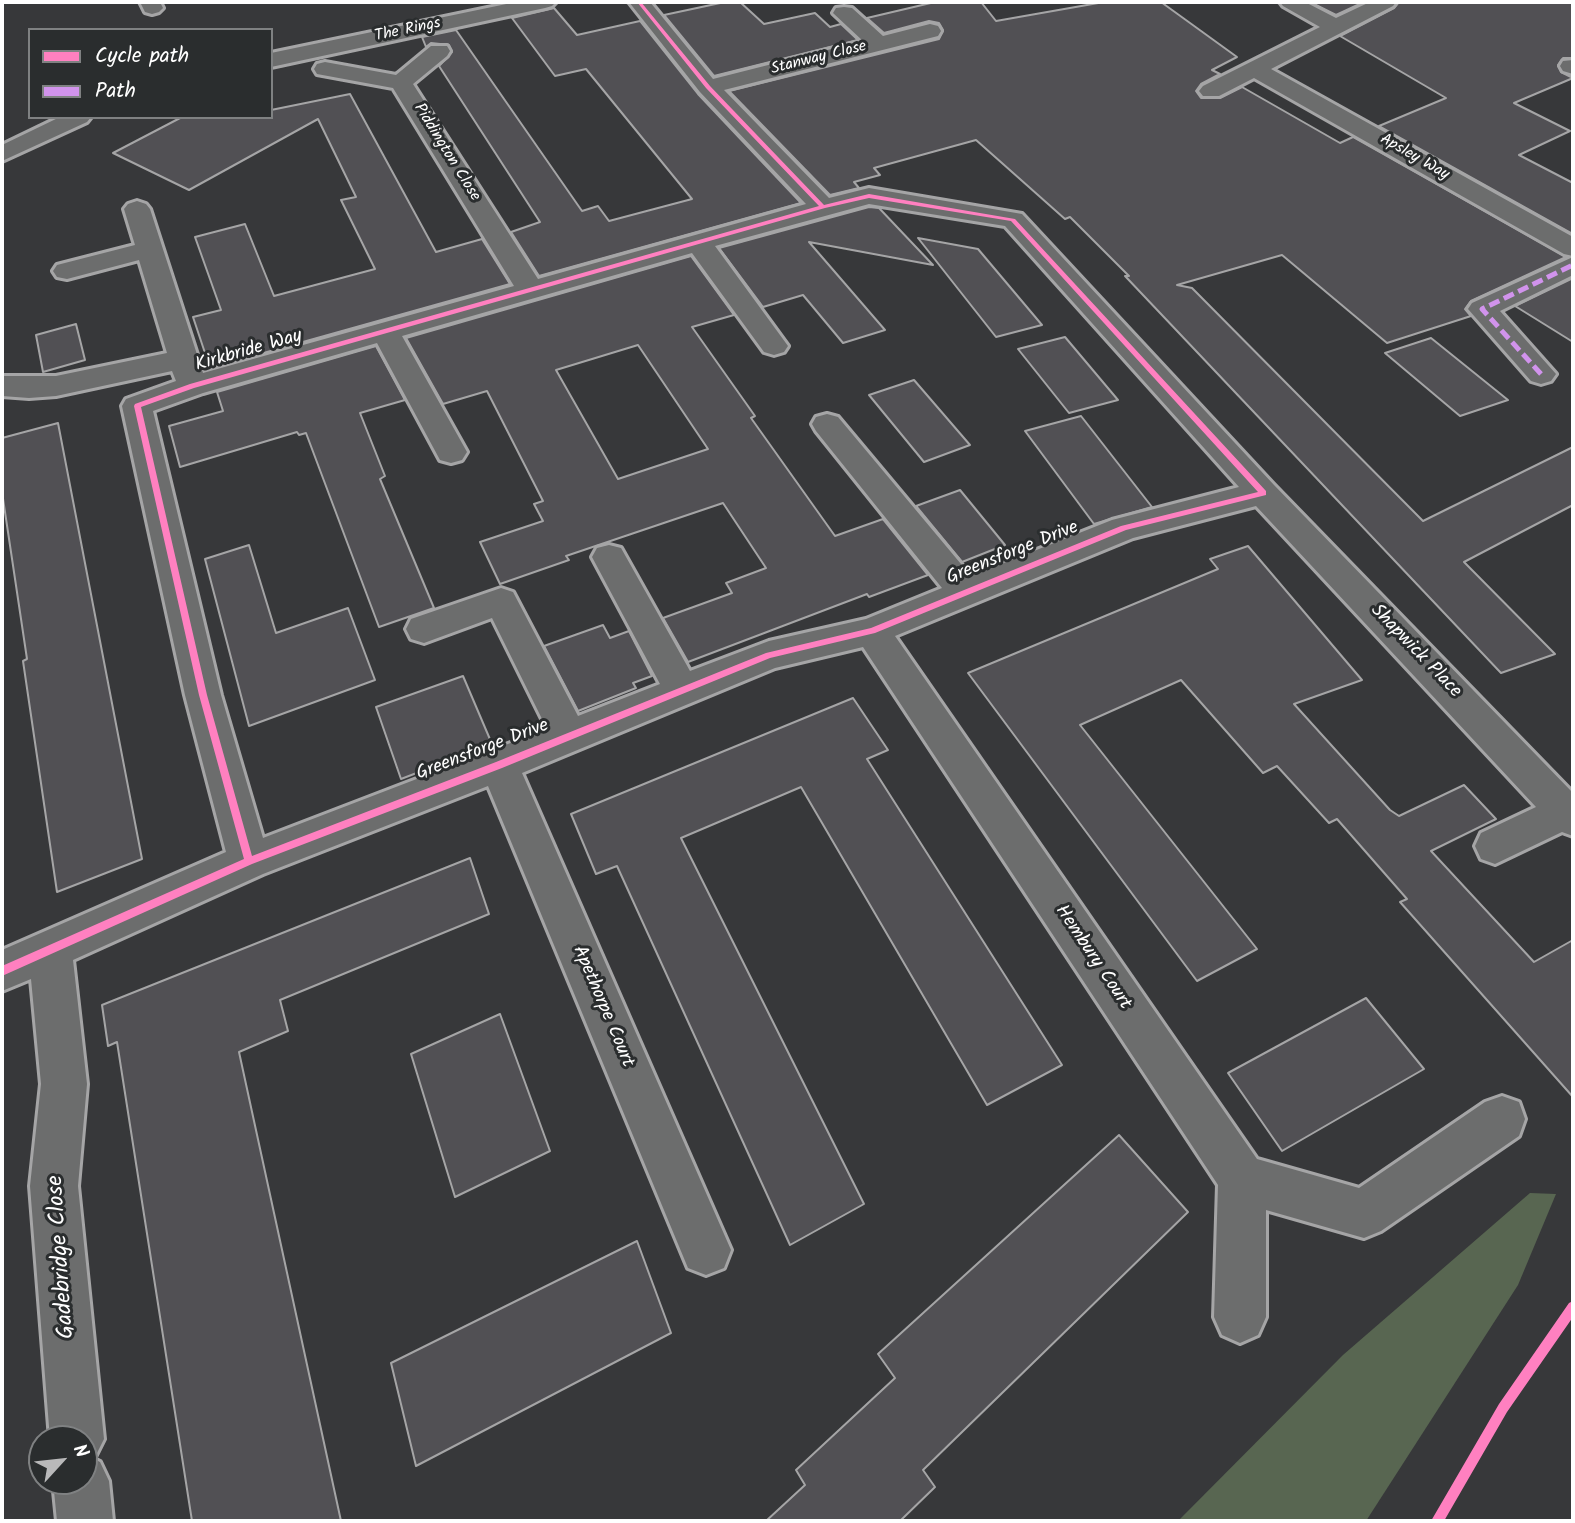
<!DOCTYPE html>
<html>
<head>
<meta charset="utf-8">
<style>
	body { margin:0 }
	#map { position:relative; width:1575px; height:1523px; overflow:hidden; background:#37383a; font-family:Kalam,sans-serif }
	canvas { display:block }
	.frame { position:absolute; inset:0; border:4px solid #fff; pointer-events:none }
	.legend { position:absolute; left:28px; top:28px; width:245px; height:91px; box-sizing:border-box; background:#2a2d2e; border:2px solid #7f8182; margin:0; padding:9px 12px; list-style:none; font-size:21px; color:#fff }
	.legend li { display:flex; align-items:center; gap:14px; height:35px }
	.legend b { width:35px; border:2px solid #7f8182 }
	.north { position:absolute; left:28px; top:1425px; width:70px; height:70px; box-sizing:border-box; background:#2a2d2e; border:2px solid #7f8182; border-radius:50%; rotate:63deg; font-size:19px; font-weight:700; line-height:28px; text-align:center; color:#fff }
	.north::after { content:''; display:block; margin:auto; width:24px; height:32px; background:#b9b9ba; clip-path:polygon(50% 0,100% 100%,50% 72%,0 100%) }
</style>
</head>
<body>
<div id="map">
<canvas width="1575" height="1523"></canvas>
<div class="frame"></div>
<ul class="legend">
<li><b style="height:9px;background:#ff80c0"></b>Cycle path</li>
<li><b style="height:9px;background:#d193ec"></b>Path</li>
</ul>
<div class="north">N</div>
</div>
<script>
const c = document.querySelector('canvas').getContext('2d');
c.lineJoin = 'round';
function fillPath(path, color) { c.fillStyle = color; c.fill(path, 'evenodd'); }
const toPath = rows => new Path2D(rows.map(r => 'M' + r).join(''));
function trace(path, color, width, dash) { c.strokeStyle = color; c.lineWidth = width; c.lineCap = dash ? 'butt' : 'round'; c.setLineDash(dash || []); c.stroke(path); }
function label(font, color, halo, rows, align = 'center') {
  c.font = font + ' Kalam,sans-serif'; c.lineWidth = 6; c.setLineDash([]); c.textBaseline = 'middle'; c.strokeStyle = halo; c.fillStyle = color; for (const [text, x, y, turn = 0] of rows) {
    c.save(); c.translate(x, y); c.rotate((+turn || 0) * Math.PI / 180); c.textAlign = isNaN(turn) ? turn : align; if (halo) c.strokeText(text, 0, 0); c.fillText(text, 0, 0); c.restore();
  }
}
fillPath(toPath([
	[1530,1193,1556,1194,1518,1285,1366,1521,1178,1521,1343,1355]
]), '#586651');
const building = toPath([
	[725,2,740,2,764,24,815,13,830,27,841,24,858,40,714,76,664,15,725,2],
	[935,2,981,2,996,21,1104,2,1161,2,1237,57,1212,70,1220,74,1201,84,1196,91,1201,98,1220,98,1242,87,1340,143,1353,137,1566,257,1471,301,1465,309,1471,316,1387,343,1282,255,1177,285,1192,288,1423,521,1573,447,1573,505,1464,562,1555,654,1501,673,1125,276,1129,276,1070,217,1065,219,976,140,874,168,880,175,854,182,859,188,830,195,729,91,939,39,943,30,939,23,929,21,884,33,867,18,935,2],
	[1310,2,1364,2,1336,15,1310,2],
	[1399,2,1573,2,1573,58,1563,58,1558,65,1561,72,1573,78,1514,103,1570,131,1519,155,1573,183,1573,234,1379,126,1446,98,1340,36,1394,8,1399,2],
	[554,8,577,35,640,21,698,94,801,203,539,276,511,232,540,222,439,66,452,52,449,45,431,43,426,47,422,37,456,30,582,211,598,206,609,221,692,199,586,69,555,76,512,18,554,8],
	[350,94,436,252,482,239,510,284,210,368,193,317,221,310,195,237,245,224,274,296,375,269,341,200,356,197,318,119,189,190,113,153,182,117,271,117,271,110,350,94],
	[869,207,879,208,933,265,809,242,885,330,843,343,803,295,763,307,719,248,869,207],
	[918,238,978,249,1042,325,996,337,918,238],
	[691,256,734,315,692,327,755,416,751,418,835,536,883,519,928,575,869,597,867,594,688,662,663,618,732,593,726,583,766,568,723,503,566,556,569,560,500,584,480,542,543,521,534,504,543,501,487,391,443,404,406,338,691,256],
	[638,345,708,449,618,479,556,370,638,345],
	[1573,278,1573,342,1515,306,1573,278],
	[76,324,85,360,43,372,36,335,76,324],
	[1065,337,1118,400,1069,413,1018,349,1065,337],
	[1431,338,1508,400,1460,416,1385,353,1431,338],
	[376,346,405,400,360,413,385,476,380,479,434,608,379,627,306,433,299,435,297,432,180,467,169,426,223,411,217,392,376,346],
	[914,380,970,445,924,462,869,395,914,380],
	[1081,416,1152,507,1094,524,1025,431,1081,416],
	[58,423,142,859,57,892,23,661,27,659,2,492,2,438,58,423],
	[960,490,1005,545,962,562,916,506,960,490],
	[249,545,276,633,348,608,375,680,249,726,205,559,249,545],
	[1248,546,1362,680,1294,704,1390,810,1399,816,1464,785,1496,819,1431,851,1534,962,1573,940,1573,1097,1400,902,1407,899,1337,819,1329,823,1277,766,1263,773,1181,680,1080,725,1257,949,1197,981,968,673,1218,569,1210,559,1248,546],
	[603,625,610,638,629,631,652,676,633,683,636,688,578,711,544,646,603,625],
	[463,676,492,744,401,779,376,707,463,676],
	[853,698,888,750,867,759,1062,1065,987,1105,801,787,681,838,864,1204,790,1245,617,866,596,874,571,814,853,698],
	[470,858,489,914,280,1000,288,1031,239,1052,341,1521,192,1521,117,1042,108,1046,102,1005,470,858],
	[1366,998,1424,1069,1282,1151,1228,1073,1366,998],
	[500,1014,550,1151,455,1197,411,1054,500,1014],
	[1119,1135,1188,1212,923,1470,935,1487,900,1521,766,1521,805,1485,796,1470,895,1378,878,1354,1119,1135],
	[637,1241,671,1333,416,1466,391,1363,637,1241]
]);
fillPath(building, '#515054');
trace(building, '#a5a5a6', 2);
const minor = toPath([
	[140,2,160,2,163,8,159,12,152,14,145,12,140,2],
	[516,2,556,2,552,6,545,8,271,67,271,53,516,2],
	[629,2,650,2,713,79,863,41,833,13,836,8,844,7,852,8,883,36,930,24,938,26,941,31,938,36,724,90,829,198,869,188,1022,214,1274,485,1573,793,1573,836,1562,832,1495,864,1481,859,1475,846,1481,833,1536,807,1256,506,1133,538,895,636,1257,1159,1359,1188,1485,1102,1502,1096,1519,1102,1525,1119,1519,1136,1381,1231,1364,1238,1266,1210,1266,1317,1258,1335,1240,1343,1222,1335,1214,1317,1218,1185,863,647,775,668,522,773,731,1250,724,1268,706,1275,688,1268,488,786,263,874,73,960,87,1084,78,1186,104,1439,94,1459,100,1462,109,1481,113,1521,57,1521,53,1481,84,1481,84,1439,50,1439,30,1186,41,1084,31,979,2,991,2,950,226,852,185,695,122,406,126,399,176,381,172,371,56,396,29,398,2,396,2,376,56,376,167,353,139,260,67,279,57,277,53,271,57,265,135,245,124,209,128,204,137,201,146,204,150,209,203,373,514,286,393,88,317,74,314,69,317,64,325,62,396,75,431,46,447,46,450,51,447,56,413,84,538,279,806,204,700,92,629,2],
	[869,204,1005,226,1239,487,1112,520,971,576,838,417,827,414,816,417,812,424,816,431,942,588,866,619,769,641,690,671,621,548,609,545,597,548,592,557,660,684,578,716,513,592,501,588,411,619,406,629,411,639,424,643,492,618,547,729,263,838,221,695,153,411,203,393,377,343,440,460,451,463,462,460,467,452,402,336,692,253,764,352,774,355,784,352,788,346,715,246,869,204],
	[1280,2,1305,2,1336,18,1370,2,1396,2,1393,6,1271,69,1573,237,1573,256,1564,254,1254,78,1219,96,1203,96,1199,91,1203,86,1320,27,1283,6,1280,2],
	[1573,60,1573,74,1563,71,1560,66,1563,61,1573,60],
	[60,117,91,117,87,122,2,161,2,145,60,117],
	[1573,257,1573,275,1500,311,1556,374,1551,381,1541,384,1531,381,1468,309,1472,303,1573,257]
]);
trace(minor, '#a5a5a6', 6);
fillPath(minor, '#6c6d6d');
trace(toPath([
	[1541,374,1482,309,1573,265]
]), '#d193ec', 5, [11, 5]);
fillPath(toPath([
	[637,2,641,2,710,86,824,205,869,194,1015,219,1266,491,1266,495,1126,530,875,633,770,658,502,768,252,864,2,976,2,966,244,859,199,695,134,406,135,404,190,384,819,206,706,88,637,2],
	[869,198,1011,221,1258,492,1121,526,871,628,766,653,496,762,252,856,207,695,141,407,194,388,825,208,869,198],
	[1573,1301,1573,1317,1507,1412,1444,1521,1431,1521,1499,1404,1569,1303,1573,1301]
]), '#ff80c0');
label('16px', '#fff', '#2a2d2e', [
	["The Rings",408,31,-12],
	["Stanway Close",819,59,-14],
	["Piddington Close",446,153,58],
	["Apsley Way",1414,158,30]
]);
label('19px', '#fff', '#2a2d2e', [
	["Kirkbride Way",249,352,-16],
	["Greensforge Drive",1013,554,-22],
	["Shapwick Place",1415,652,46],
	["Greensforge Drive",483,751,-21],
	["Hembury Court",1092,958,56],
	["Apethorpe Court",602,1007,67]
]);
label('23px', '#fff', '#2a2d2e', [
	["Gadebridge Close",63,1257,-94]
]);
</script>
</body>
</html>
